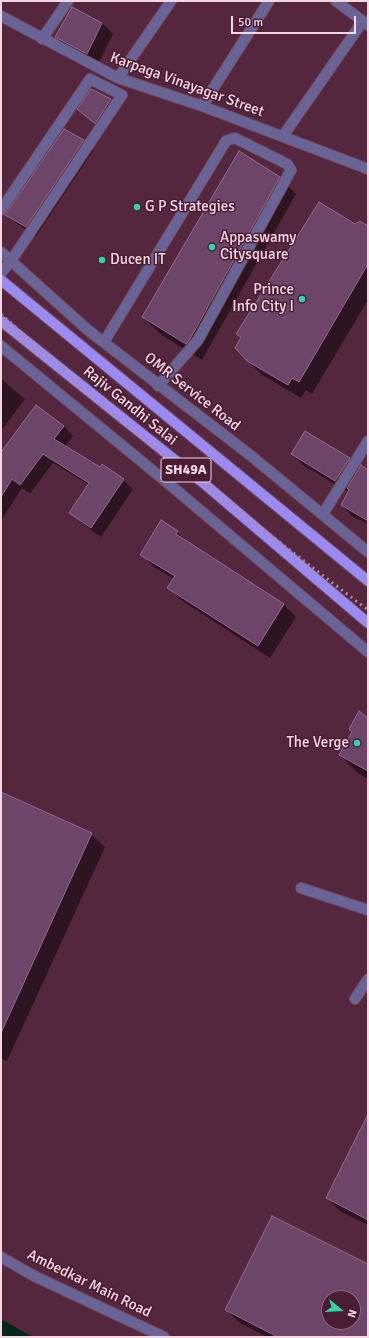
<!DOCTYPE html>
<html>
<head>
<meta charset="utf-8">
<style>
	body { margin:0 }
	#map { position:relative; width:369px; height:1338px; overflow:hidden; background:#55273f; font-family:Signika,sans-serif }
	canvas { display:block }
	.frame { position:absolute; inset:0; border:2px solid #f5d7e4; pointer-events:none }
	.north { position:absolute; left:321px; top:1290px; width:40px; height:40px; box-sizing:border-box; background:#4a1d34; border:1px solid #8e677a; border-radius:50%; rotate:108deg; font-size:11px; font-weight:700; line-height:16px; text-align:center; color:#f5d7e4 }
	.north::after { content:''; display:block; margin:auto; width:14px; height:18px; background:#32d4a9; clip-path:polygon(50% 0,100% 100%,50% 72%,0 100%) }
	.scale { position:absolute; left:231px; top:16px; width:125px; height:18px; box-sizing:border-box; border:2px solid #f5d7e4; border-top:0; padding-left:5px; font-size:12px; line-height:14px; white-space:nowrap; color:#f5d7e4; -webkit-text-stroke:3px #4a1d34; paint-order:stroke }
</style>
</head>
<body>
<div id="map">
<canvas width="369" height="1338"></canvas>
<div class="frame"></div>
<div class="north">N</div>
<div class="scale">50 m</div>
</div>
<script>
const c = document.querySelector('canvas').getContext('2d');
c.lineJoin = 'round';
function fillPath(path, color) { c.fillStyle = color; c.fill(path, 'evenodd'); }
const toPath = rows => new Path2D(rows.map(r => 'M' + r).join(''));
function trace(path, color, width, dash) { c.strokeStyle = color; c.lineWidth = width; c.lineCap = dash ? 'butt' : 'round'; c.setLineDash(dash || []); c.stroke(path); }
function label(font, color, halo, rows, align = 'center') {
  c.font = font + ' Signika,sans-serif'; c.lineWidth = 3; c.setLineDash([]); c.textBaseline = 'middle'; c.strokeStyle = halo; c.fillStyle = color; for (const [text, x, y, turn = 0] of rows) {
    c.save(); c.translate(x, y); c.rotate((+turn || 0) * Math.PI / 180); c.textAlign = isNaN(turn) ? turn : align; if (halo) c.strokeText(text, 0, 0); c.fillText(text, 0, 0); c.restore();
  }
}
fillPath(toPath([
	[1,1320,6,1322,33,1337,1,1337]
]), '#01261b');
fillPath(toPath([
	[72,9,102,23,113,34,98,64,67,48,56,37],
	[92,90,111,100,118,107,102,131,86,117],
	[83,141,93,151,36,236,17,224,7,214],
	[279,177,296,194,202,360,160,334,143,317],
	[355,225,368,227,368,300,312,394,306,390,301,398,261,374,247,360,242,339,237,334],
	[1,379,25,399,1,431],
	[64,426,73,436,65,447,100,469,123,480,133,489,101,537,80,522,70,513,89,485,53,463,30,494,22,488,1,521,1,453],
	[292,454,349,459,359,469,366,469,368,465,368,524,352,516,342,505,350,490,348,489,346,491,303,465],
	[177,532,190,544,284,605,296,617,270,658,181,600,169,587,174,579,154,567,141,554],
	[368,720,368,779,359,774,340,755,353,732],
	[1,793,91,834,105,847,7,1061,1,1059],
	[368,1116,368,1225,340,1211,327,1198],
	[368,1265,368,1337,267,1337,240,1323,226,1310],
	[329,1298,353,1298,353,1322,329,1322]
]), '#0007');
const building = toPath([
	[72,7,102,23,87,54,55,37,72,7],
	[91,89,111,99,95,124,77,109,91,89],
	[64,129,84,140,26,227,5,215,64,129],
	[239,151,280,177,190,339,186,344,142,317,239,151],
	[319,202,355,224,360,221,368,226,368,264,299,382,292,378,288,385,247,361,235,348,241,337,236,334,319,202],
	[36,405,64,426,54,439,100,467,102,464,124,479,91,528,69,513,89,483,43,454,20,485,12,479,1,497,1,452,36,405],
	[305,431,350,458,335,481,291,454,305,431],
	[361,465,368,470,368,521,341,505,349,490,347,488,361,465],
	[161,520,178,531,176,534,284,604,258,646,167,588,175,576,140,555,161,520],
	[359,711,368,718,368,771,339,755,352,732,349,729,359,711],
	[1,792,92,833,1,1033,1,792],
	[368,1114,368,1220,326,1198,368,1114],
	[272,1216,368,1264,368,1337,278,1337,225,1310,272,1216],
	[329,1298,353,1298,353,1322,329,1322,329,1298]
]);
fillPath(building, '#6c4569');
trace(building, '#92698e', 1);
const minor = toPath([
	[336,1,368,25],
	[1,16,118,78,202,106,368,169],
	[42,39,68,1],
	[118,78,171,1],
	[202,106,269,1],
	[283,136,363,21],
	[1,210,90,79,122,95,11,261,1,273],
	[104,342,226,141,235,138,287,164,291,170,198,340,158,386],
	[323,514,368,441],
	[301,888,368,910],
	[355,999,368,979],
	[1,1257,34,1276,164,1337]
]);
const tertiary = toPath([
	[1,252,89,331,250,455,368,552],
	[1,346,169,484,368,652]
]);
const primary = toPath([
	[1,280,368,581],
	[1,321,201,481,368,623]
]);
trace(minor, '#72475d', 12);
trace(tertiary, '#72475d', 12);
trace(primary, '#72475d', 12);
trace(minor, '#6a6396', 10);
trace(tertiary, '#6a6396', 10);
trace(primary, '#9b8af1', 10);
trace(toPath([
	[1,314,103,407,368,610],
	[1,324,41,357]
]), '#ae899a', 3, [2, 4]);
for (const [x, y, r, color] of [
	[137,207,4,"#32d4a9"],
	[212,247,4,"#32d4a9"],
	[102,260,4,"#32d4a9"],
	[302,299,4,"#32d4a9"],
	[357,743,4,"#32d4a9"]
]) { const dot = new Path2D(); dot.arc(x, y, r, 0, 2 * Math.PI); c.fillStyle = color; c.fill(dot); trace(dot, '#4a1d34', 1.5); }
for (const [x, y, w] of [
	[186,470,50]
]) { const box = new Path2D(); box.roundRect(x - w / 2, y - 12, w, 24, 3); c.fillStyle = '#4a1d34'; c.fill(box); trace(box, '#f5d7e4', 1); }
label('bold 14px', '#f5d7e4', null, [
	["SH49A",186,470]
]);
label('15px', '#f5d7e4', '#4a1d34', [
	["Karpaga Vinayagar Street",187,85,20],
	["OMR Service Road",192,392,38],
	["Rajiv Gandhi Salai",130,406,39],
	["Ambedkar Main Road",89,1284,26]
]);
label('15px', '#f5d7e4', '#4a1d34', [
	["G P Strategies",145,207],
	["Appaswamy",220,238],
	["Citysquare",220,255],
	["Ducen IT",110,260],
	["Prince",294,290,"right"],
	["Info City I",294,307,"right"],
	["The Verge",349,743,"right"]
], 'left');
</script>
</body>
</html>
